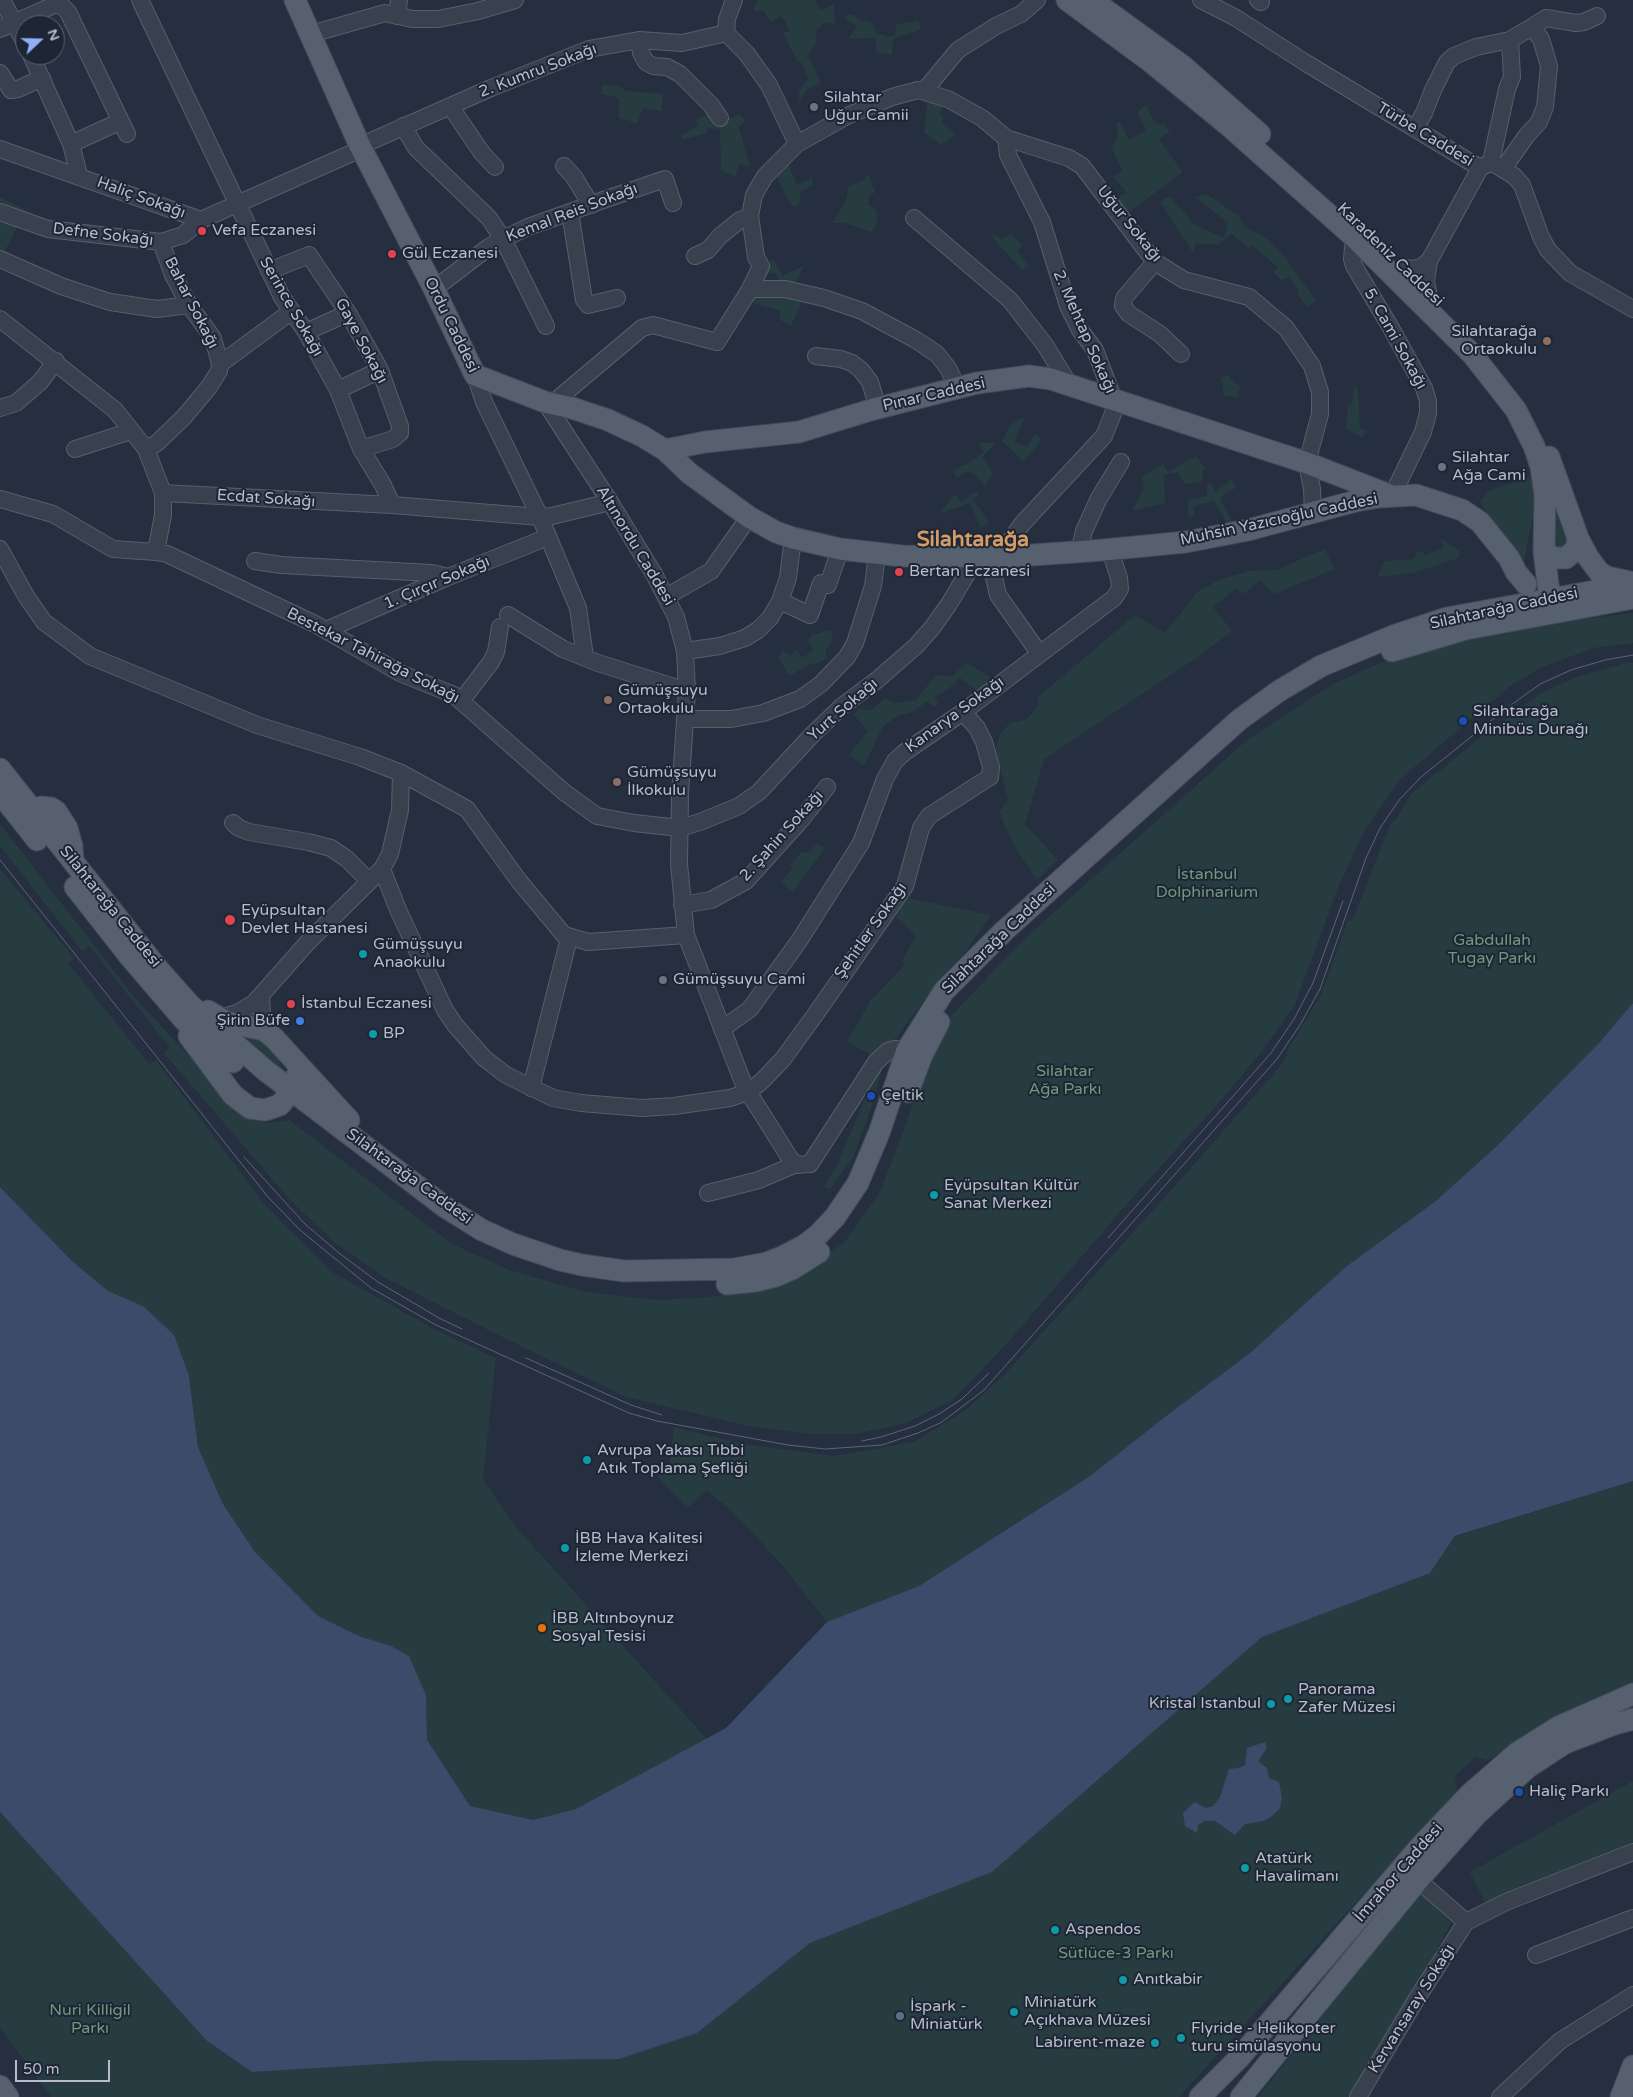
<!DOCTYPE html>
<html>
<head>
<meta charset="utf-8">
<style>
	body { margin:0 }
	#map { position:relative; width:1633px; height:2097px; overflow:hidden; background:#252f40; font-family:"Varela Round",sans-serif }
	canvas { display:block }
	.north { position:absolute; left:15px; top:15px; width:50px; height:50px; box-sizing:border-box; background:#1e2635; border:1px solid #5b6271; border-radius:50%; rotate:69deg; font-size:14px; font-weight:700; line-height:20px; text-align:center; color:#b6bcca }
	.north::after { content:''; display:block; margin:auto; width:18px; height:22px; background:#8eb0f7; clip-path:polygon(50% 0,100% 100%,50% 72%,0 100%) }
	.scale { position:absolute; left:15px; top:2060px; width:95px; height:22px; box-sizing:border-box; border:2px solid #b6bcca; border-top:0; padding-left:6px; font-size:15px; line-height:18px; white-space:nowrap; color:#b6bcca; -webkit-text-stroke:4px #1e2635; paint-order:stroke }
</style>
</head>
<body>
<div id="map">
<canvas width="1633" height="2097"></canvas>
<div class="north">N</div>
<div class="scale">50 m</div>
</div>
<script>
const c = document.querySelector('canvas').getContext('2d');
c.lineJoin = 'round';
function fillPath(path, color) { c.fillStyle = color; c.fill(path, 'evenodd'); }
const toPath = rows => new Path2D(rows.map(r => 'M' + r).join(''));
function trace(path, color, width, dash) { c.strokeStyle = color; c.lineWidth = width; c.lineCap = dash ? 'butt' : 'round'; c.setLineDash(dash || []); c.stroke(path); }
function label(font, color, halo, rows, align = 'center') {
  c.font = font + ' "Varela Round",sans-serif'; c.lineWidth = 4; c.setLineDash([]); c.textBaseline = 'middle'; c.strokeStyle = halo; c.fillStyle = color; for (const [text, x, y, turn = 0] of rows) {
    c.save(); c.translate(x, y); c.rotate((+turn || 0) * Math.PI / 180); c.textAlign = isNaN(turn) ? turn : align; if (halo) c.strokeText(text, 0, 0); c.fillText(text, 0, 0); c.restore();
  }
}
fillPath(toPath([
	[757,0,815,0,820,10,834,5,835,24,825,22,817,30,815,45,808,56,821,83,807,89,799,101,799,91,808,79,801,62,798,62,783,33,790,31,782,16,771,22,763,10,753,11],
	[852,14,861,20,873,23,876,33,891,37,895,34,897,24,918,21,921,29,893,39,892,55,876,52,876,38,848,39,857,26,846,20,847,15],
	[603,85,621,86,625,91,663,94,662,111,643,108,637,123,619,118,619,98,601,94],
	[928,95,947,102,939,113,943,116,942,122,956,134,941,145,924,133],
	[1144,106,1147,106,1153,119,1159,124,1164,124,1170,131,1159,140,1183,172,1124,216,1114,201,1126,192,1113,176,1123,171,1111,148,1118,137,1116,123,1120,122,1129,140,1146,131,1137,112],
	[713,114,721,122,739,115,746,120,739,127,750,167,739,163,735,177,721,170,720,129,708,128,707,133,682,140,681,136,698,125,696,119],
	[789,165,797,185,812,178,813,185,800,192,801,201,795,207,791,205,776,175,781,167],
	[870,175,871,186,874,187,874,193,869,196,868,205,876,210,877,222,872,232,845,223,833,223,847,197,848,187,865,180,865,176],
	[1207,194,1240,217,1244,226,1266,238,1288,261,1316,301,1307,307,1297,294,1299,291,1289,277,1281,280,1273,272,1278,267,1251,245,1248,248,1232,234,1218,245,1196,243,1193,253,1160,202,1170,196,1195,225,1224,238,1228,223,1195,197],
	[0,197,49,222,48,235,17,228,0,260],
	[1010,233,1023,245,1017,251,1029,265,1022,270,992,237,995,234,1002,240],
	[773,259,783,275,804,266,796,282,782,286,775,272,762,275,761,270],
	[759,293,793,295,801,303,791,326,780,320,780,310,748,302],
	[1228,375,1240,387,1238,398,1224,395,1221,378],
	[1354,385,1358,389,1360,428,1367,431,1362,438,1346,428,1348,405,1352,404],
	[1025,417,1014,441,1027,447,1035,434,1041,438,1034,451,1023,461,1002,441,1013,421],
	[979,443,996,443,982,457,993,474,985,486,974,473,966,472,957,478,953,471,963,465,966,465,984,452],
	[1196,456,1205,468,1202,472,1203,481,1185,484,1178,472,1164,475,1165,503,1132,511,1144,488,1142,477,1163,464,1168,472],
	[1534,475,1535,488,1533,517,1523,565,1497,530,1480,501,1488,492],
	[1231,479,1237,487,1220,498,1234,526,1228,526,1214,500,1193,507,1194,517,1188,517,1188,500,1207,496,1207,484,1211,484,1216,492],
	[1554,485,1568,525,1568,548,1554,549],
	[976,491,979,494,973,500,989,521,981,528,970,503,939,514,955,494,961,502],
	[1441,539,1459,551,1459,558,1412,573,1377,577,1384,561,1414,559,1417,552,1422,551,1425,555,1443,548],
	[1325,549,1334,569,1274,594,1261,580,1243,594,1237,588,1213,607,1232,631,1195,659,1044,759,1025,824,1058,860,1037,880,1016,849,999,812,1008,800,996,750,1000,734,1010,723,1027,719,1039,704,1037,698,1135,615,1165,633,1197,592,1221,579,1250,571,1276,570],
	[1633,613,1633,643,1593,648,1538,669,1509,687,1399,780,1365,830,1339,885,1294,1007,1259,1055,1217,1105,1139,1190,1010,1340,953,1400,906,1423,856,1434,808,1434,748,1426,626,1397,498,1335,384,1277,335,1243,291,1201,164,1053,170,1048,89,946,82,951,0,846,0,824,134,997,244,1115,265,1123,289,1120,452,1244,512,1271,586,1292,658,1300,712,1297,768,1287,810,1271,847,1239,880,1192,904,1130,919,1085,937,1041,952,1015,1022,941,1246,741,1333,684,1385,661,1490,630],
	[830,630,833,634,831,643,825,650,827,658,818,663,811,664,789,676,779,658,782,650,791,656,797,650,802,658,813,650,808,640,812,635],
	[966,663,992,678,977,691,960,678,946,691,935,696,938,703,933,707,928,701,910,713,899,715,883,726,864,766,849,755,868,731,854,715,859,708,870,711,885,699,896,703,916,700,936,675,953,676],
	[1625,663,1633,663,1633,1003,1599,1043,1499,1144,1437,1200,1347,1266,1250,1353,1170,1413,1090,1476,919,1586,827,1622,783,1566,732,1511,707,1491,687,1508,658,1477,670,1461,674,1427,743,1444,833,1456,914,1442,966,1410,1006,1373,1184,1176,1282,1064,1288,1055,1286,1053,1321,995,1348,920,1352,921,1390,825,1396,819,1411,794,1481,737,1543,692,1577,677],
	[818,843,825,848,793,892,781,881,793,868,791,865,801,852,808,853],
	[0,869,74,958,68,963,149,1064,156,1060,267,1207,335,1274,436,1330,496,1358,483,1479,515,1526,707,1739,576,1809,530,1821,470,1806,427,1740,426,1695,391,1646,359,1636,318,1616,255,1552,223,1504,198,1447,189,1376,143,1306,108,1291,72,1261,0,1187],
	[907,898,991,915,965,952,943,975,896,1038,872,1056,847,1041,871,1000,905,965,902,960,916,936,896,917],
	[234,1032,254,1035,274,1052,284,1071],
	[884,1062,870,1111,853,1158,830,1189,824,1186,837,1166,869,1088],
	[1633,1481,1633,1688,1565,1714,1488,1760,1475,1757,1455,1776,1457,1791,1179,2097,51,2097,0,2027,0,1812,207,2041,252,2072,434,2061,619,2059,697,2033,810,1943,992,1872,1262,1637,1430,1573,1455,1537],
	[1633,1781,1633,1843,1486,1904,1470,1872],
	[1421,1892,1451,1923,1357,2097,1258,2097]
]), '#273c41');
fillPath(toPath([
	[1633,1003,1633,1481,1455,1536,1430,1573,1262,1637,992,1872,810,1943,697,2033,619,2059,434,2061,252,2072,207,2041,0,1812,0,1187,72,1261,108,1291,143,1306,174,1335,189,1376,198,1447,223,1504,255,1552,318,1616,359,1636,391,1646,409,1656,426,1695,427,1740,470,1806,533,1820,576,1809,726,1728,827,1622,919,1586,1090,1476,1170,1413,1250,1353,1347,1266,1437,1200,1499,1144,1599,1043],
	[1265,1742,1267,1748,1258,1761,1267,1768,1269,1778,1279,1782,1282,1798,1280,1808,1271,1817,1263,1821,1245,1824,1235,1835,1215,1821,1205,1821,1198,1825,1197,1833,1185,1826,1183,1813,1195,1802,1206,1808,1213,1806,1220,1797,1229,1769,1239,1768,1245,1765,1247,1748]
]), '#3b4b69');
const minor = toPath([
	[2,0,25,43],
	[140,0,282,297,306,332,338,390,361,449,383,485,392,505],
	[1201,0,1236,18,1306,63,1480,168],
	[1258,0,1261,2],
	[397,16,399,0],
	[1532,27,1546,18,1576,23,1584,22,1597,16],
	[0,29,54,5,61,5,68,12,127,134],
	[726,33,747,54,769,85,797,144],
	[726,33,727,19,734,0],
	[311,34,385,13,412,19,438,19,478,11,515,0],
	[639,40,641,53,646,62,653,66,667,67,680,74,711,105,720,118],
	[31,55,71,144,79,175],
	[0,73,11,90,18,89,42,78],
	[924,91,958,50,996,26,1021,14,1037,0],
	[450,106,482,153,495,167],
	[403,126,416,148,489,218,503,239,546,326],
	[1415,129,1424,113,1433,90,1447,62,1454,56,1476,47,1510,40],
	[71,144,121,121],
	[360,146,491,88,589,49,639,40,682,43,726,33],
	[0,149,201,220,361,149],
	[1491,162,1507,89,1512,77,1510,40,1532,27,1541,39,1549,66,1545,107,1539,122,1527,135,1503,169],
	[564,166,574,177,591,205],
	[0,212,48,229,161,242,183,235,201,220],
	[570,212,584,300,588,305,617,298],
	[914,218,1010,300,1045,345,1070,386],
	[1354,237,1352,259,1354,266,1391,328,1424,388,1428,401,1428,413,1423,432,1392,496],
	[161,242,173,275,189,305,213,338,220,364],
	[695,256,708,250,720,236,740,220,750,216],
	[0,259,61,286,110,302,157,309,189,305],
	[1155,262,1124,298,1123,306,1129,314,1160,334,1181,354],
	[1403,267,1412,269,1421,267,1429,261],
	[269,271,309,255,348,313,380,370,400,426,400,433,393,439,361,449],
	[434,289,489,247,503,239,528,227,609,198,665,179,673,203],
	[750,289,785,289,824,298,862,311,916,340,937,354,948,368,957,387],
	[1428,291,1426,281,1429,261,1480,168,1491,162,1514,176,1522,185,1541,237,1548,250,1570,273,1633,309],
	[0,319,115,410,146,449,163,493,392,505,540,517,552,516,610,502],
	[306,332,348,313],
	[816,356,841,359,852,363,861,370,870,382,878,408],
	[475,375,484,402,540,517,578,608,585,657],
	[338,390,380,370],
	[545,402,610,502,654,574,676,617,685,651,687,691,680,795,679,864,686,935,744,1085,791,1160,797,1165,810,1164,876,1062,888,1051,895,1049,907,1050],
	[554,405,560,397,642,328,653,325,717,342,750,289,761,266,756,257,750,216,754,195,765,176,797,144,847,116,892,97,918,90,948,99,982,118,1006,138,1069,158,1082,166,1155,262,1184,280,1249,297,1286,328,1312,366,1320,392,1320,414,1307,463,1312,489,1313,512],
	[0,408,16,403,40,382,56,361],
	[75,449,131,431],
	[146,449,157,443,184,417,209,387,219,371,220,364,292,311],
	[0,499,53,514,113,549,156,552,167,554,315,624,400,673,454,695,564,792,597,816,634,823,680,828,700,822,739,806,759,792,812,735,841,707,877,680,916,646,932,628,949,604,977,557],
	[0,549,26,596,44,622,90,656,257,725,360,757,401,773,467,809,519,881,564,935,588,942,686,935],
	[156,552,163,515,163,493],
	[1079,552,1084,531,1099,498,1121,462],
	[992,557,993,573,998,595,1039,653],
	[1004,557,1008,544,1022,524,1104,436,1114,411,1114,400,1095,350,1080,330,1068,306,1042,222,1008,155,1006,138],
	[255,561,281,565,432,573,448,577],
	[666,597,711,571,749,517],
	[780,601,810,615,821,583,828,585,840,549],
	[508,615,563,649,598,663,687,691],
	[326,630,448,577,548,537],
	[685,651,720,646,745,638,758,630,770,618,780,601,788,578,793,538],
	[462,700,491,662,496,652,500,627],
	[685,719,731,719,763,713,800,699,821,684,847,657,855,643,873,586,877,554],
	[233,823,239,828,249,832,308,842,331,848,347,859,369,881],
	[382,869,399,912,445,1010,455,1025,484,1058,506,1075,553,1098,581,1103,642,1108,674,1106,730,1098,748,1092,761,1082,783,1059,815,1015,905,886,921,828,929,816,990,777,991,767,984,742,977,728,963,712],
	[682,905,711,900,746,881,801,820,827,787],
	[261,996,262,1014,274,1038],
	[220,1018,237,1013,254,1003,308,942,382,869,390,854,400,810,401,773],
	[722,1029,750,1009,799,941,861,843,885,779,895,761,905,752,963,712,1114,598,1120,589,1119,578,1110,550],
	[531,1088,569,938],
	[708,1193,759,1180,796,1164],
	[1466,1922,1506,1902,1633,1852],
	[1536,1955,1633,1918],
	[1358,2097,1416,2000,1466,1922,1418,1880],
	[1500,2097,1560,2041,1633,1995]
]);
const major = toPath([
	[295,0,360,146,434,289,475,375,545,402,572,408,608,420,642,436,665,450,705,442,799,432,874,409,977,383,1029,376,1051,379,1307,463,1392,496],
	[1067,0,1151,62,1229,126,1354,237,1472,354,1516,410,1534,446,1541,467,1545,495,1544,552,1548,584,1550,598,1555,606,1558,608],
	[1092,0,1183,66,1260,134],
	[665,450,689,473,749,517,776,532,793,538,840,549,902,556,1004,557,1103,550,1186,542,1248,530,1356,501,1379,497,1416,495,1462,510,1480,522,1509,558,1516,572,1526,584],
	[1549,457,1578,538,1588,557,1599,572,1607,577,1630,582],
	[1544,552,1555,558,1566,558,1576,549,1578,538],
	[1392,651,1466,629,1633,598],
	[0,769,158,969,190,1005,266,1071,445,1207,482,1230,513,1244,560,1260,582,1265,624,1271,734,1269,766,1263,782,1257,805,1245,819,1234,835,1217,858,1183,879,1133,907,1050,944,991,1004,931,1239,720,1279,691,1321,666,1393,636,1447,618,1633,584],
	[0,793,37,840],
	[27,820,33,811,41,807,51,808,56,811,67,828,72,846,73,860],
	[75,887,130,957,184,1020,233,1062],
	[208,1011,227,1022,264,1030,274,1038,349,1120],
	[189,1036,233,1095,250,1108,265,1110,280,1105,292,1090,296,1077],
	[908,1092,922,1055,939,1022],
	[727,1284,756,1281,776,1276,792,1269,819,1252],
	[0,2086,8,2097],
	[1200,2097,1240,2057,1418,1849,1469,1795,1517,1753,1560,1726,1633,1694],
	[1241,2097,1418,1880,1477,1814,1527,1768,1565,1743,1615,1724,1633,1719],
	[1621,2097,1633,2066]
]);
trace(minor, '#575f6d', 18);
trace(major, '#434a59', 23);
trace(minor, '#39414f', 16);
trace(major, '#57606f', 21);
trace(toPath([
	[0,860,268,1197,300,1230,371,1288,436,1325,629,1413,657,1421,788,1445,825,1449,882,1445,918,1433,942,1422,984,1390,1277,1059,1300,1025,1320,989,1366,858,1380,828,1400,799,1421,777,1507,708,1540,684,1571,670,1605,660,1633,655],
	[244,1157,305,1224,339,1253,378,1282,439,1318,462,1329],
	[1108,1238,1271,1053,1294,1019,1313,983,1343,901],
	[526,1358,631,1405,662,1415],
	[862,1441,881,1437,915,1426,939,1414,962,1399,989,1373]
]), '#5b6576', 1);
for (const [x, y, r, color] of [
	[814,107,5,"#6b7280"],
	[202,231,5,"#e0444e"],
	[392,254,5,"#e0444e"],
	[1547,341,5,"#8d6e63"],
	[1442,467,5,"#6b7280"],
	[899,572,5,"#e0444e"],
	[608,700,5,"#8d6e63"],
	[1463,721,5,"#1a4fb4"],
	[617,782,5,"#8d6e63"],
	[230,920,6,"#e0444e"],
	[363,954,5,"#0f9aa8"],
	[663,980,5,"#6b7280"],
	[291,1004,5,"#e0444e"],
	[300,1021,5,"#3f7fe0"],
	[373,1034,5,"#0f9aa8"],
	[871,1096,5,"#1a4fb4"],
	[934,1195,5,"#0f9aa8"],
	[587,1460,5,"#0f9aa8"],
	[565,1548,5,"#0f9aa8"],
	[542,1628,5,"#e8710a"],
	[1288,1699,5,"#0f9aa8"],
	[1271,1704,5,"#0f9aa8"],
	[1519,1792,5,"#1a4fb4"],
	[1245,1868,5,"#0f9aa8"],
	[1055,1930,5,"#0f9aa8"],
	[1123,1980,5,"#0f9aa8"],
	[1014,2012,5,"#0f9aa8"],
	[900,2016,5,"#5c6f8a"],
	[1181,2038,5,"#0f9aa8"],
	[1155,2043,5,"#0f9aa8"]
]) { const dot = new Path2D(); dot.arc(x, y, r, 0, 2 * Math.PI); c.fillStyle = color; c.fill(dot); trace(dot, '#1e2635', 2); }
label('16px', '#b6bcca', '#1e2635', [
	["2. Kumru Sokağı",538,71,-21],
	["Türbe Caddesi",1425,135,31],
	["Haliç Sokağı",141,198,20],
	["Kemal Reis Sokağı",572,213,-21],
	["Uğur Sokağı",1129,224,51],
	["Defne Sokağı",103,235,7],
	["Karadeniz Caddesi",1390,255,44],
	["Bahar Sokağı",191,303,63],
	["Serince Sokağı",291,307,60],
	["Ordu Caddesi",451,325,64],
	["2. Mehtap Sokağı",1084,332,66],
	["5. Cami Sokağı",1395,339,61],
	["Gaye Sokağı",361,341,62],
	["Pınar Caddesi",934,395,-13],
	["Ecdat Sokağı",266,499,4],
	["Muhsin Yazıcıoğlu Caddesi",1279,520,-12],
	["Altınordu Caddesi",635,546,59],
	["1. Çırçır Sokağı",437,583,-23],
	["Silahtarağa Caddesi",1504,609,-12],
	["Bestekar Tahirağa Sokağı",373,656,27],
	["Yurt Sokağı",843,710,-41],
	["Kanarya Sokağı",955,715,-36],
	["2. Şahin Sokağı",782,836,-48],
	["Silahtarağa Caddesi",110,907,51],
	["Şehitler Sokağı",871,931,-55],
	["Silahtarağa Caddesi",999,939,-44],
	["Silahtarağa Caddesi",409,1177,36],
	["İmrahor Caddesi",1399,1873,-49],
	["Kervansaray Sokağı",1412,2009,-58]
]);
label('16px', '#b6bcca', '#1e2635', [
	["Silahtar",824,98],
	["Uğur Camii",824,116],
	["Vefa Eczanesi",212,231],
	["Gül Eczanesi",402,254],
	["Silahtarağa",1537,332,"right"],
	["Ortaokulu",1537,350,"right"],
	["Silahtar",1452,458],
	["Ağa Cami",1452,476],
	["Bertan Eczanesi",909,572],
	["Gümüşsuyu",618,691],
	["Ortaokulu",618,709],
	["Silahtarağa",1473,712],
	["Minibüs Durağı",1473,730],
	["Gümüşsuyu",627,773],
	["İlkokulu",627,791],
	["Eyüpsultan",241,911],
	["Devlet Hastanesi",241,929],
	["Gümüşsuyu",373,945],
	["Anaokulu",373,963],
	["Gümüşsuyu Cami",673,980],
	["İstanbul Eczanesi",301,1004],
	["Şirin Büfe",290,1021,"right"],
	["BP",383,1034],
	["Çeltik",881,1096],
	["Eyüpsultan Kültür",944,1186],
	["Sanat Merkezi",944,1204],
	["Avrupa Yakası Tıbbi",597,1451],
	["Atık Toplama Şefliği",597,1469],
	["İBB Hava Kalitesi",575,1539],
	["İzleme Merkezi",575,1557],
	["İBB Altınboynuz",552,1619],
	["Sosyal Tesisi",552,1637],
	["Panorama",1298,1690],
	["Zafer Müzesi",1298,1708],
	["Kristal Istanbul",1261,1704,"right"],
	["Haliç Parkı",1529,1792],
	["Atatürk",1255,1859],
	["Havalimanı",1255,1877],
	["Aspendos",1065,1930],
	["Anıtkabir",1133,1980],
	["Miniatürk",1024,2003],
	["Açıkhava Müzesi",1024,2021],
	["İspark -",910,2007],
	["Miniatürk",910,2025],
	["Flyride - Helikopter",1191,2029],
	["turu simülasyonu",1191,2047],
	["Labirent-maze",1145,2043,"right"]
], 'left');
label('16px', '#6d9b7a', '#1e2635', [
	["İstanbul",1207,875],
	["Dolphinarium",1207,893],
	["Gabdullah",1492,941],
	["Tugay Parkı",1492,959],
	["Silahtar",1065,1072],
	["Ağa Parkı",1065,1090],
	["Sütlüce-3 Parkı",1116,1954],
	["Nuri Killigil",90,2011],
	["Parkı",90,2029]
]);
label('bold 21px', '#d59d66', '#1e2635', [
	["Silahtarağa",973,540]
]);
</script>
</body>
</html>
